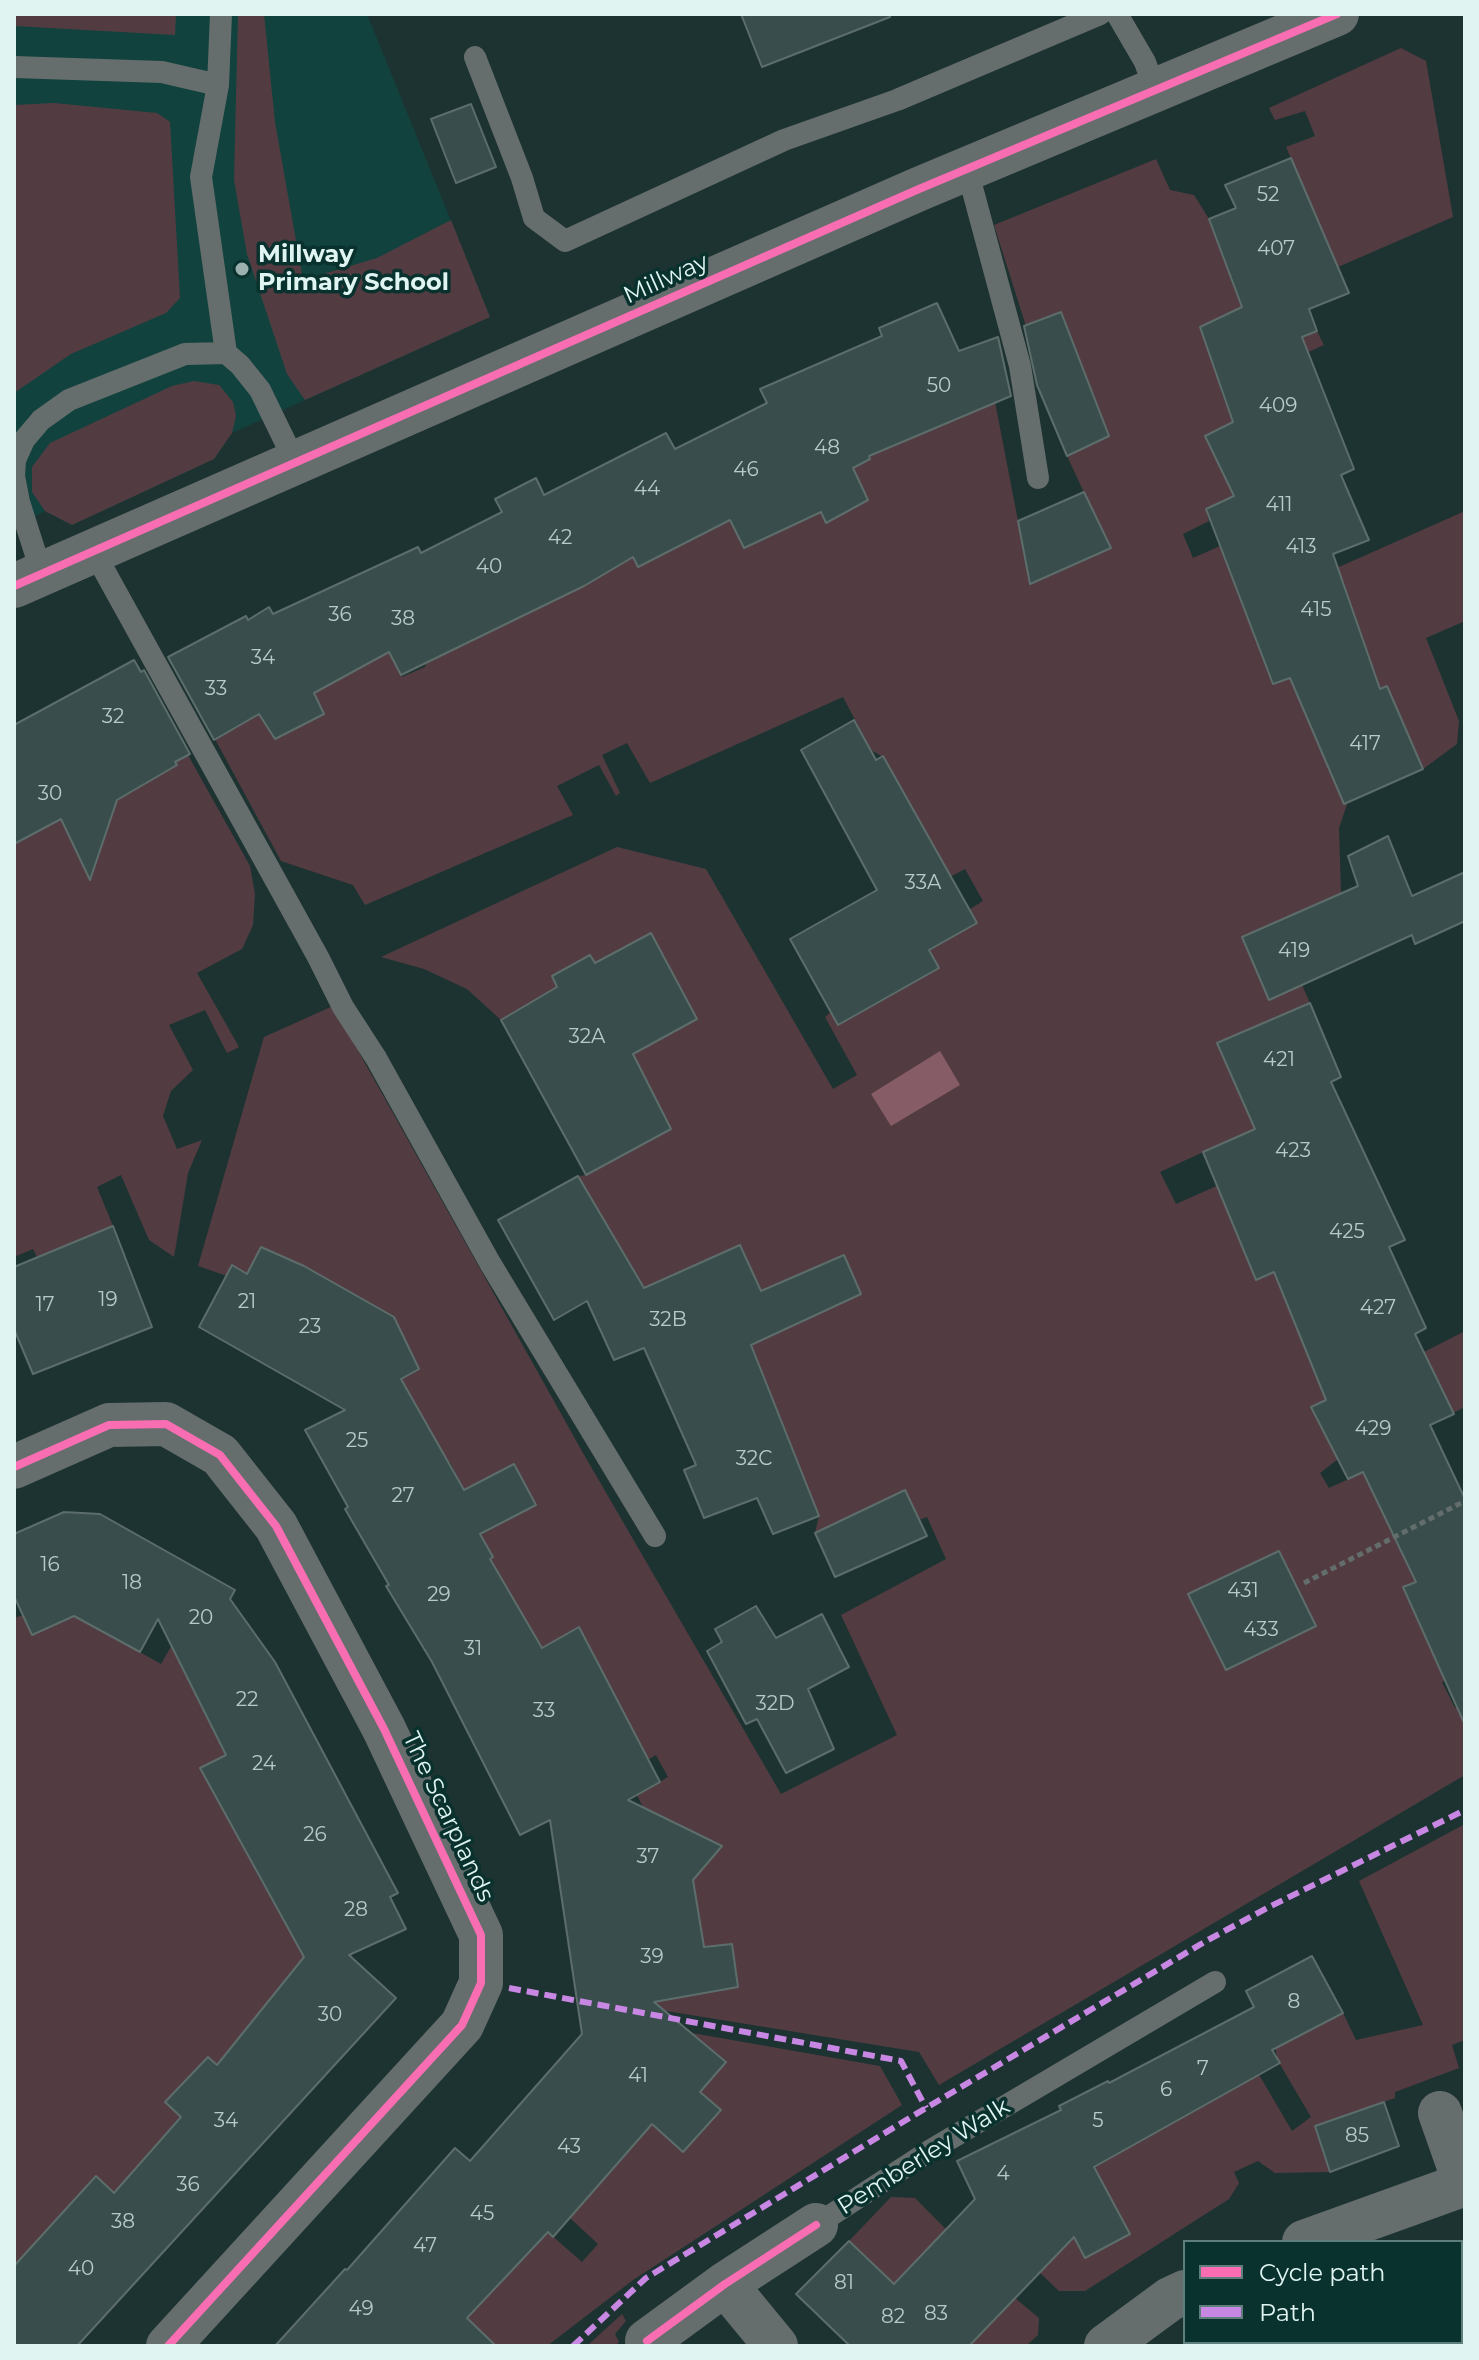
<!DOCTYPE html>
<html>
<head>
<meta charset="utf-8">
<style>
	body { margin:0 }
	#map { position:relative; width:1479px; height:2360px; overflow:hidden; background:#1d3331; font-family:Montserrat,sans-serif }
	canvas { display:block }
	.frame { position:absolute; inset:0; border:16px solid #e0f5f2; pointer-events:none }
	.legend { position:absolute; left:1183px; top:2240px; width:280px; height:104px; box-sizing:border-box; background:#09312e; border:2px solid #5f7f7c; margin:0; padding:10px 14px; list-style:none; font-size:24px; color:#e0f5f2 }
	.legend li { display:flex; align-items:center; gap:16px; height:40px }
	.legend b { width:40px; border:2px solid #5f7f7c }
</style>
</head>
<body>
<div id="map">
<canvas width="1479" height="2360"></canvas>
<div class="frame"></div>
<ul class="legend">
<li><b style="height:10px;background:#f96db3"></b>Cycle path</li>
<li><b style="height:10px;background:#c787e3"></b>Path</li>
</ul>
</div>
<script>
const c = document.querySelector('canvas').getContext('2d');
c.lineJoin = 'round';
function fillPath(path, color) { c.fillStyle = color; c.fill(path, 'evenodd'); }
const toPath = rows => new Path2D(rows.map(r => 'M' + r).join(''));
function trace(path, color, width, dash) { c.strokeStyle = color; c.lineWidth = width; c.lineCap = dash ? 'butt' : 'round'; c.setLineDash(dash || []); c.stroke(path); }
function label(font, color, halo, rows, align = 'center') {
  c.font = font + ' Montserrat,sans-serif'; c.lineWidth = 7; c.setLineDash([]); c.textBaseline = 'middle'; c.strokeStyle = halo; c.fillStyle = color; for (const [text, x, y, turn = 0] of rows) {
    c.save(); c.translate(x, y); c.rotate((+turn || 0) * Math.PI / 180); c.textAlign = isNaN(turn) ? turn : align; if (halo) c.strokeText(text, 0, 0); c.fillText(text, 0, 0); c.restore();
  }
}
fillPath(toPath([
	[14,14,367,14,490,317,232,433,214,459,72,525,45,511,14,527]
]), '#12423e');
fillPath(toPath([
	[14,14,176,14,175,35,14,26],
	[238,14,264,14,275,122,303,280,377,258,451,220,490,317,305,400,287,374,247,254,234,180],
	[1401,48,1426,61,1453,217,1200,327,1218,374,1317,331,1324,345,1221,391,1233,422,1205,436,1333,453,1206,509,1209,521,1183,534,1193,558,1220,546,1239,596,1332,554,1339,567,1465,511,1465,621,1426,638,1459,721,1457,744,1423,769,1387,686,1339,828,1341,894,1242,937,1269,1000,1302,985,1310,1003,1217,1043,1255,1129,1302,1259,1385,1371,1311,1407,1338,1459,1320,1473,1329,1488,1397,1457,1414,1537,1398,1545,1415,1582,1403,1587,1465,1670,1442,1682,1455,1708,1465,1704,1465,1775,939,2085,919,2052,654,2009,653,2002,732,1944,704,1947,644,1924,712,1858,710,1841,660,1842,637,1795,668,1777,656,1755,611,1781,589,1647,579,1627,538,1650,473,1569,493,1557,481,1535,535,1505,515,1465,464,1490,450,1462,441,1468,415,1404,401,1379,419,1369,379,1309,301,1265,261,1247,247,1274,233,1266,227,1276,198,1266,264,1037,333,1006,583,1453,781,1794,897,1735,841,1615,946,1559,927,1517,919,1520,904,1491,815,1533,819,1516,766,1383,729,1398,761,1291,741,1245,645,1288,578,1176,587,1175,671,1129,633,1054,697,1018,651,933,595,963,589,955,553,976,557,987,501,1020,467,989,424,969,381,957,617,847,706,869,833,1089,857,1075,825,1017,831,1012,938,967,929,950,977,923,970,909,983,901,965,869,950,877,883,757,871,750,843,697,650,783,627,743,602,755,620,793,616,796,599,765,557,786,573,815,365,905,353,885,281,861,215,739,259,714,275,739,324,714,309,684,389,652,402,677,425,667,429,653,574,570,584,586,633,557,638,566,719,499,744,548,821,512,826,523,867,500,853,468,861,438,995,402,1030,583,1110,548,1067,456,1109,436,1026,326,994,225,1156,159,1170,190,1194,195,1209,219,1239,291,1331,250,1286,147,1315,136,1305,111,1275,120,1269,108],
	[1338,568,1364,642,1280,679,1274,595],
	[1214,1147,1230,1180,1176,1204,1160,1172],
	[1278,1551,1316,1626,1226,1670,1189,1594],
	[54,103,157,113,170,122,180,298,166,313,71,354,14,393,14,105],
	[194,381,219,385,233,402,236,416,232,433,214,459,72,525,45,511,32,492,32,467,50,443,172,386],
	[174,730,250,866,255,894,253,925,242,949,197,973,239,1047,227,1053,205,1010,169,1025,193,1070,171,1091,163,1116,177,1149,202,1140,188,1173,174,1257,149,1240,121,1175,97,1187,113,1226,91,1235,101,1259,48,1281,33,1249,14,1257,14,836,61,819,76,850,87,854,73,768,126,795,177,765,162,737],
	[1465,1331,1465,1407,1453,1413,1424,1352],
	[61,1597,109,1635,161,1664,176,1638,193,1689,226,1755,200,1769,218,1801,238,1789,276,1860,256,1872,273,1902,336,1924,354,1960,285,1981,223,2071,165,2102,181,2117,145,2156,164,2175,114,2194,95,2176,39,2240,14,2276,14,1618,23,1615,32,1635,53,1625],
	[1465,1824,1465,2040,1452,2045,1459,2068,1395,2092,1395,2098,1316,2126,1330,2172,1275,2173,1258,2161,1234,2172,1239,2183,1229,2199,1085,2291,1059,2291,1039,2272,1033,2280,998,2246,1061,2212,1086,2258,1130,2234,1093,2167,1258,2073,1292,2131,1311,2117,1278,2061,1275,2048,1343,2013,1356,2040,1423,2025,1359,1881],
	[692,2033,880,2066,902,2105,633,2280,547,2346,496,2346,438,2291,490,2236,519,2263,534,2247,527,2242,542,2227,582,2262,598,2244,570,2218,624,2156,634,2107,683,2152,721,2110,700,2092,726,2061],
	[891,2197,915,2198,1009,2293,1039,2318,1038,2335,1026,2346,960,2346,884,2300,886,2276,849,2241],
	[622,2314,626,2321,615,2334,619,2342,615,2346,587,2346]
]), '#533c41');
fillPath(toPath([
	[940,1051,960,1085,891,1126,871,1094]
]), '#865d67');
const building = toPath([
	[741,14,890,14,890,17,762,67,741,14],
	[471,104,496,167,456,183,431,119,471,104],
	[1291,158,1349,293,1309,309,1317,331,1302,337,1354,469,1341,475,1369,540,1333,554,1380,689,1387,686,1423,769,1344,804,1290,678,1273,684,1206,509,1234,496,1205,436,1233,422,1200,327,1242,307,1209,219,1236,208,1225,185,1291,158],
	[937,303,959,351,998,337,1011,396,869,456,870,459,853,468,868,500,826,523,821,512,744,548,730,520,638,567,633,557,584,586,401,675,389,652,314,693,324,714,275,739,259,714,214,740,168,657,246,616,248,620,269,607,273,614,418,547,421,553,502,512,495,499,536,478,544,495,666,433,675,449,767,403,760,389,882,336,879,328,937,303],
	[1061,312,1109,436,1067,456,1037,385,1024,326,1061,312],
	[1084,492,1111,548,1030,584,1018,521,1084,492],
	[134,660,141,672,144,670,190,754,175,762,177,765,117,800,90,880,61,819,14,844,14,725,134,660],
	[854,720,876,760,883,756,977,923,929,950,939,968,838,1025,790,939,877,890,801,750,854,720],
	[1388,836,1412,896,1465,872,1465,921,1415,944,1412,935,1269,1000,1242,937,1358,886,1348,856,1388,836],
	[651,933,697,1019,633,1054,671,1129,586,1175,501,1020,557,987,552,976,590,955,595,963,651,933],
	[1310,1003,1341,1077,1331,1082,1405,1240,1389,1247,1426,1328,1415,1334,1454,1414,1430,1425,1465,1499,1465,1725,1403,1587,1416,1582,1363,1472,1348,1479,1311,1407,1326,1400,1274,1272,1256,1280,1203,1152,1255,1129,1217,1043,1310,1003],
	[578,1176,644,1288,740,1245,761,1291,844,1255,861,1294,751,1345,819,1516,773,1534,757,1498,704,1518,684,1470,696,1465,644,1348,614,1360,587,1301,554,1320,498,1220,578,1176],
	[113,1226,152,1327,33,1374,14,1329,14,1267,113,1226],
	[261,1247,304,1266,394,1317,419,1369,401,1379,464,1490,514,1464,536,1505,480,1534,493,1557,490,1559,542,1648,579,1627,660,1782,628,1800,722,1846,693,1880,704,1947,732,1944,738,1987,654,2002,726,2062,700,2092,721,2110,683,2152,652,2124,553,2237,548,2232,467,2318,496,2346,275,2346,345,2269,347,2270,455,2148,470,2161,582,2034,550,1820,520,1835,432,1662,386,1586,389,1585,345,1509,348,1507,305,1430,345,1410,199,1327,232,1265,247,1274,261,1247],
	[905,1490,927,1536,835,1577,815,1533,905,1490],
	[64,1512,100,1514,235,1590,230,1599,275,1662,398,1893,390,1897,406,1929,349,1955,396,1998,77,2346,14,2346,14,2266,96,2176,114,2193,181,2117,165,2102,208,2057,217,2065,304,1957,200,1768,226,1755,158,1619,140,1652,74,1616,32,1635,14,1596,14,1534,64,1512],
	[1279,1551,1316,1626,1226,1670,1188,1594,1279,1551],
	[756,1606,776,1638,822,1614,849,1667,808,1689,834,1749,786,1773,757,1719,746,1724,707,1651,722,1642,715,1629,756,1606],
	[1312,1956,1343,2013,1272,2050,1280,2063,1094,2167,1130,2234,1085,2258,1074,2237,969,2346,850,2346,796,2294,849,2241,894,2284,975,2199,957,2161,1061,2110,1059,2106,1108,2081,1109,2083,1254,2007,1246,1991,1312,1956],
	[1384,2102,1399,2146,1330,2172,1315,2126,1384,2102]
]);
fillPath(building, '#394e4c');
trace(building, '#5c6d6b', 2);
trace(toPath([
	[1304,1583,1465,1501]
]), '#626d6c', 5, [6, 4]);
trace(toPath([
	[221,14,218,85,201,177,226,353],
	[1117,14,1145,62,1155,90],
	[475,57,522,178,534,218,565,241,784,140,897,100,1100,14],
	[14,67,162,72,218,85],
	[967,169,1020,366,1038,478],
	[94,552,318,957,343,1007,376,1058,490,1263,655,1536],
	[42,574,19,502,14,476,15,460,24,440,41,420,69,400,185,354,226,353,240,365,260,390,296,464],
	[816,2225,931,2150,1215,1982],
	[1377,2342,1379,2346]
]), '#666e6d', 22);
trace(toPath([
	[14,586,919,189,1337,14],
	[14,1467,109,1425,166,1424,220,1455,276,1526,384,1729,481,1935,481,1983,462,2025,168,2346],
	[1440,2113,1465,2184],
	[1304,2242,1465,2184],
	[725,2284,776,2346],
	[647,2341,725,2284,816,2225],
	[1106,2346,1170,2299,1185,2292]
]), '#666e6d', 44);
trace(toPath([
	[509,1988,901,2061,926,2108],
	[573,2346,646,2278,926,2108,1206,1941,1269,1907,1465,1810]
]), '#c787e3', 6, [12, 6]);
trace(toPath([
	[14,586,919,189,1337,14],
	[14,1467,109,1425,166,1424,220,1455,276,1526,384,1729,481,1935,481,1983,462,2025,168,2346],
	[647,2341,725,2284,816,2225]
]), '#f96db3', 8);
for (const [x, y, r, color] of [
	[242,269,8,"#9cb1ae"]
]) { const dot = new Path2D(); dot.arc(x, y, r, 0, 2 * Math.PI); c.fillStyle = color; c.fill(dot); trace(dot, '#09312e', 3); }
label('20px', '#b6cbc8', null, [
	["52",1268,195],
	["407",1276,249],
	["50",939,386],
	["409",1278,406],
	["48",827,448],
	["46",746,470],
	["44",647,489],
	["411",1279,505],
	["42",560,538],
	["413",1301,547],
	["40",489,567],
	["415",1316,610],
	["36",340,615],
	["38",403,619],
	["34",263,658],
	["33",216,689],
	["32",113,717],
	["417",1365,744],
	["30",50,794],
	["33A",923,883],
	["419",1294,951],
	["32A",587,1037],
	["421",1279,1060],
	["423",1293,1151],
	["425",1347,1232],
	["19",108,1300],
	["21",247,1302],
	["17",45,1305],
	["427",1378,1308],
	["32B",668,1320],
	["23",310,1327],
	["429",1373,1429],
	["25",357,1441],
	["32C",754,1459],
	["27",403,1496],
	["16",50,1565],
	["18",132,1583],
	["431",1243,1591],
	["29",439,1595],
	["20",201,1618],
	["433",1261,1630],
	["31",473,1649],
	["22",247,1700],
	["32D",775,1704],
	["33",544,1711],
	["24",264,1764],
	["26",315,1835],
	["37",648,1857],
	["28",356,1910],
	["39",652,1957],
	["8",1294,2002],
	["30",330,2015],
	["7",1203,2069],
	["41",638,2076],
	["6",1166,2090],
	["34",226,2121],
	["5",1098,2121],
	["85",1357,2136],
	["43",569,2147],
	["4",1003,2174],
	["36",188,2185],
	["45",482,2214],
	["38",123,2222],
	["47",425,2246],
	["40",81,2269],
	["81",844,2283],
	["49",361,2309],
	["83",936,2314],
	["82",893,2317]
]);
label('bold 24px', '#e0f5f2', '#09312e', [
	["Millway",258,255],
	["Primary School",258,283]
], 'left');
label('24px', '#e0f5f2', '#09312e', [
	["Millway",666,279,-24],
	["The Scarplands",448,1817,65],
	["Pemberley Walk",924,2157,-32]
]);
</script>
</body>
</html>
